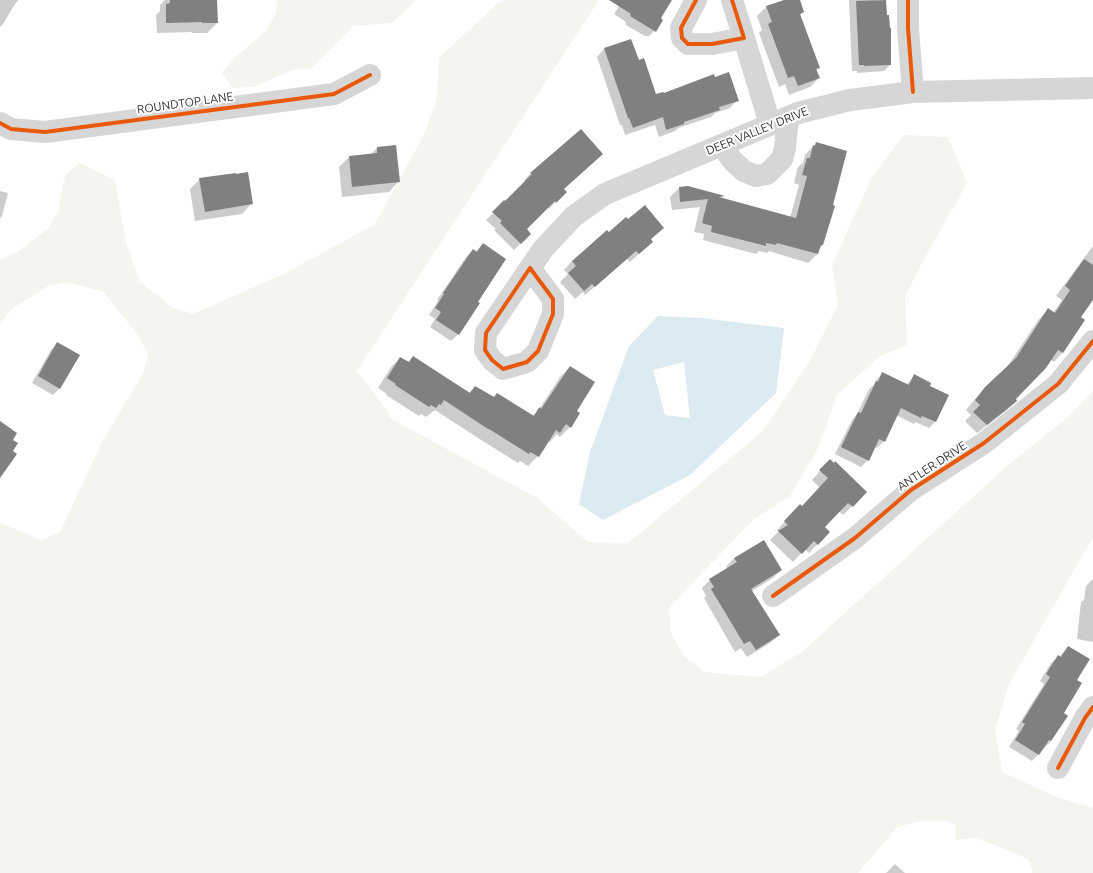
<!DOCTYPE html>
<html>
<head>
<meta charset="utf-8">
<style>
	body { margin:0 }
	canvas { display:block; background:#fff }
</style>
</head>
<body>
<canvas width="1093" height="873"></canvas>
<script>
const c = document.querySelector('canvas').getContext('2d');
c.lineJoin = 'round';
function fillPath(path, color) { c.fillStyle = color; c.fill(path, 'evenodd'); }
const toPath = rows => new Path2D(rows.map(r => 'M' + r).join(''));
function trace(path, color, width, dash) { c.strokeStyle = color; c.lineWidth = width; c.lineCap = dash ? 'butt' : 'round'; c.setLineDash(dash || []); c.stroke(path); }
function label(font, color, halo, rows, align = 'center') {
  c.font = font + ' Ubuntu,sans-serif'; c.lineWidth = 4; c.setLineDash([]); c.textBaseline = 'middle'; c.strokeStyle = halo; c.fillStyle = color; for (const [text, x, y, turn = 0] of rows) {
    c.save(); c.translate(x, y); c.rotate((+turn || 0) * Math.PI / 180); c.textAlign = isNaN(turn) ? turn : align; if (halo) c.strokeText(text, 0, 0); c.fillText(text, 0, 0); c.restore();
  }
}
fillPath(toPath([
	[277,0,416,0,392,23,354,26,311,69,292,70,253,87,233,88,222,73,234,58,266,31,276,13],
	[504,0,599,0,357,371,390,415,388,417,537,498,588,542,628,543,703,481,763,431,811,359,838,305,832,265,872,177,904,135,948,137,967,183,923,261,905,296,907,345,880,356,837,395,818,448,790,496,753,520,705,570,669,608,671,633,684,656,704,672,761,677,803,651,1007,466,1067,418,1093,391,1093,537,1009,684,995,730,1002,772,1059,798,1093,808,1093,873,1032,873,1032,870,1028,859,977,838,955,840,956,825,946,821,922,821,897,827,858,873,0,873,0,523,42,540,60,532,102,442,143,374,148,355,140,338,104,292,67,282,48,286,13,308,0,324,0,259,17,252,48,229,58,212,65,176,79,163,115,180,126,243,140,282,173,308,193,314,286,273,375,224,424,135,437,99,439,58,498,3]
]), '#f2f6ee');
fillPath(toPath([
	[658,316,701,318,784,328,776,393,690,475,603,520,579,504,590,452,629,346],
	[684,362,690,418,665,415,653,370]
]), '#dceaf2');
fillPath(toPath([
	[0,0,18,0,13,7,3,24,0,27],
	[165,0,216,0,217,23,207,33,192,33,192,32,157,33,156,15,160,11,160,5],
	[623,0,671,0,659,19,656,29,649,36,645,36,626,25,626,22,614,14],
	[787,0,799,0,803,12,800,15,819,68,816,71,819,78,810,87,789,95,785,84,779,87,759,33,762,30,757,16,766,7],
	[849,0,875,0,890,65,884,71,857,73,857,71,852,71],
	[604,49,638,61,656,95,663,94,737,100,730,108,715,113,711,117,678,128,675,131,659,137,655,125,625,135,622,125,620,125,597,57],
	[816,143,823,245,819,249,817,254,808,263,769,251,767,253,759,251,756,254,703,240,704,234,694,232,700,207,672,210,670,197,679,188,723,196,720,199,790,218,799,185,794,183,798,167,803,163,805,155],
	[377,148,399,181,389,192,342,197,339,167,349,157,371,154],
	[531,173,563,189,565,192,549,209,547,207,526,229,530,234,514,250,494,230,496,229,486,220,526,182,524,180],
	[200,179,252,203,242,214,195,221,190,189],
	[0,191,8,193,2,216,0,218],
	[650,240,643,250,630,262,627,259,585,295,583,292,575,299,560,282,568,274,564,270,572,261],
	[483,244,477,302,458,334,451,341,430,327,435,319,429,315,438,301,437,300,466,257,473,250,475,252],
	[1093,246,1093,298,1079,317,1063,352,1054,362,1050,359,1014,399,1016,401,1007,410,977,433,965,421,971,415,966,410,976,398,1007,367,1039,319,1048,310,1053,313,1062,300,1056,296],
	[58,343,60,388,53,395,32,383,51,350],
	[413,357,469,393,475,387,494,397,532,416,538,411,560,377,570,367,575,411,570,427,560,437,557,434,550,442,548,441,538,456,528,466,520,461,518,463,478,438,435,410,426,417,421,414,419,416,386,395,387,394,378,388,391,367,401,358,408,362],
	[883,373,906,385,914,376,929,386,935,422,929,428,915,422,914,424,896,415,884,441,877,448,875,447,868,460,861,467,835,454,852,420,857,414,869,389,874,385,876,380],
	[822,469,866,492,843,515,839,511,824,527,829,532,809,553,805,549,793,562,770,540,778,532,777,530,792,514,802,507,820,488,812,480],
	[734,558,781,570,773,578,752,591,779,635,770,643,747,657,741,648,735,652,704,598,706,596,702,588,710,580,728,569,726,567],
	[1093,579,1093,642,1077,639,1081,602,1084,600,1086,586],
	[1068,647,1076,680,1051,741,1032,761,1009,747,1019,731,1016,729,1044,684,1040,681,1051,663,1058,657,1059,657],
	[895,864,905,873,886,873]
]), '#0003');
fillPath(toPath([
	[170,0,217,0,218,23,202,23,202,22,166,23,166,4,170,3],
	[609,0,672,0,661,18,663,20,656,32,630,16,631,14],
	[784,0,800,0,804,12,800,14,820,68,816,69,820,78,798,86,794,76,788,78,768,24,772,22,766,6],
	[886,0,887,15,889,15,890,28,891,28,891,65,864,66,864,65,859,65,856,1],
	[631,39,639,60,644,58,656,94,663,92,664,93,714,74,715,77,729,72,739,101,719,107,720,110,684,122,684,124,666,130,663,117,633,128,629,118,628,118,604,48],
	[581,129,603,154,564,189,567,192,556,203,555,201,527,229,531,234,521,244,500,223,502,221,492,212,504,200,505,201,532,174,530,173],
	[816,142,847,151,833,205,835,206,823,245,821,245,818,254,777,243,776,245,766,243,766,246,711,232,712,226,702,223,708,199,680,202,679,187,688,186,725,196,719,197,796,218,807,176,802,175,807,158,810,158,813,145,815,146],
	[396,145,400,182,352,187,349,156,377,153,377,147],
	[248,172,253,204,205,212,199,178,236,173,236,174],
	[645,205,664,228,651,239,653,242,639,254,636,251,595,287,592,284,584,291,568,273,576,266,572,261,607,230,609,232,626,217,628,219],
	[483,243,506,259,478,302,480,303,459,335,436,320,441,312,435,308,444,294,443,293,473,249,477,252],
	[1084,259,1093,265,1093,300,1081,317,1085,320,1063,353,1058,350,1046,368,1016,399,1017,401,987,425,973,412,980,405,975,400,985,387,1016,358,1048,308,1055,313,1070,290,1065,286],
	[57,342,80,355,60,389,38,376],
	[413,356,470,393,475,386,494,397,497,393,534,416,538,409,540,407,541,409,570,366,595,382,577,411,580,413,571,428,566,424,560,433,556,430,539,457,530,452,529,454,489,429,488,429,444,400,441,405,439,404,436,408,431,405,429,407,395,385,396,384,387,378,400,357,409,362],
	[882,372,909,385,914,374,931,383,930,386,949,395,936,422,922,416,921,418,901,408,885,442,879,439,869,461,841,447,858,412,861,413,876,381,878,382],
	[0,421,17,433,13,440,18,443,13,451,17,454,0,478],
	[830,459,834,463,835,461,867,492,853,507,848,503,825,527,830,532,818,545,814,541,802,554,778,531,788,525,784,521,800,504,802,506,828,478,819,470],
	[764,540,782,570,751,589,780,635,756,650,750,641,744,644,711,589,714,587,709,579,737,562,734,558],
	[1068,646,1090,659,1077,680,1082,683,1064,713,1068,716,1051,741,1049,740,1039,755,1015,740,1025,724,1022,722,1050,677,1046,674,1058,655,1061,657]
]), '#808080');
trace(toPath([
	[696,0,681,28,682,38,688,44,712,44,744,38,732,0],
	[908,0,908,28,913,92],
	[744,38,770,124],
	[0,123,11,129,45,132,334,94,370,75],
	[721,145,733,161,744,171,756,176,767,174,782,159,785,148,788,117],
	[530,268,544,248,574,216,605,194,798,113,850,100,913,92,1093,88],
	[530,268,553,299,553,314,538,351,527,362,503,369,492,360,485,350,486,333,530,268],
	[773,596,855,538,911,490,984,443,1058,384,1093,341],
	[1058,768,1085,718,1093,707]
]), '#d6d6d6', 22);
trace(toPath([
	[696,0,681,28,682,38,688,44,712,44,744,38,732,0],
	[908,0,908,28,913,92],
	[0,123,11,129,45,132,334,94,370,75],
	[530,268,553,299,553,314,538,351,527,362,503,369,492,360,485,350,486,333,530,268],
	[773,596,855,538,911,490,984,443,1058,384,1093,341],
	[1058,768,1085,718,1093,707]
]), '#e8590c', 4);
label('12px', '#323232', '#fff', [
	["ROUNDTOP LANE",185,103,-8],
	["DEER VALLEY DRIVE",757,131,-22],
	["ANTLER DRIVE",932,466,-33]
]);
</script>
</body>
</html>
